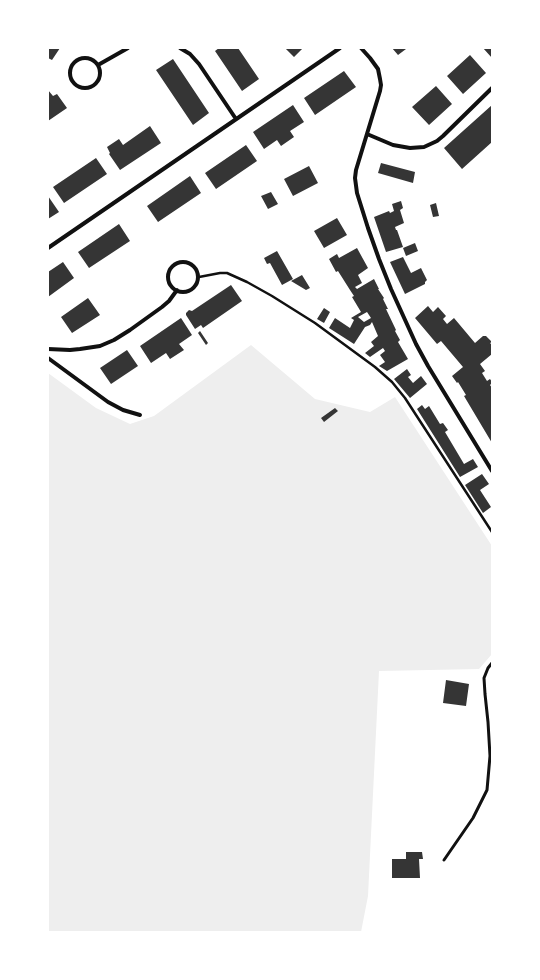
<!DOCTYPE html>
<html>
<head>
<meta charset="utf-8">
<style>
	body { margin:0 }
	#map { position:relative; width:540px; height:980px; overflow:hidden; background:#fff; font-family:Spectral,serif }
	canvas { display:block }
	.frame { position:absolute; inset:0; border:49px solid #fff; pointer-events:none }
</style>
</head>
<body>
<div id="map">
<canvas width="540" height="980"></canvas>
<div class="frame"></div>
</div>
<script>
const c = document.querySelector('canvas').getContext('2d');
c.lineJoin = 'round';
function fillPath(path, color) { c.fillStyle = color; c.fill(path, 'evenodd'); }
const toPath = rows => new Path2D(rows.map(r => 'M' + r).join(''));
function trace(path, color, width, dash) { c.strokeStyle = color; c.lineWidth = width; c.lineCap = dash ? 'butt' : 'round'; c.setLineDash(dash || []); c.stroke(path); }
fillPath(toPath([
	[251,345,315,399,370,412,395,397,492,546,491,585,492,587,492,654,479,669,379,671,368,896,361,932,48,932,48,373,96,408,130,424,154,416]
]), '#eee');
fillPath(toPath([
	[48,48,60,48,52,60,48,58],
	[219,48,238,48,259,79,242,91,215,51],
	[285,48,303,48,294,57],
	[392,48,405,48,406,49,398,55],
	[483,48,492,48,492,58],
	[470,55,486,73,463,94,447,76],
	[173,59,209,113,193,125,156,70],
	[344,71,356,87,315,115,304,98],
	[436,86,452,104,429,125,412,107],
	[48,90,53,96,57,94,67,108,48,121],
	[293,105,304,122,290,131,294,137,281,146,277,140,264,149,253,132],
	[492,105,492,142,462,169,444,148],
	[150,126,161,143,120,170,109,154,110,153,107,147,119,139,123,145],
	[246,145,257,161,216,189,205,173],
	[96,158,107,174,64,203,53,187],
	[381,163,415,172,413,183,378,173],
	[309,166,318,183,293,196,284,179],
	[190,176,201,193,158,222,147,206],
	[271,192,278,204,268,209,261,196],
	[48,196,59,212,48,219],
	[401,201,403,208,400,210,404,223,395,227,396,230,397,230,403,247,386,252,374,217,389,211,390,213,394,211,392,204],
	[436,203,439,216,433,217,430,205],
	[337,218,347,235,324,248,314,231],
	[119,224,130,241,89,268,78,252],
	[415,243,418,251,406,256,403,248],
	[357,248,368,268,358,275,362,283,355,287,357,289,374,279,379,289,378,289,384,298,383,299,388,309,386,309,396,330,395,331,400,340,398,342,408,359,387,371,379,366,385,362,380,355,385,351,383,348,370,357,365,353,374,346,371,342,378,336,372,322,370,325,365,327,354,344,329,328,335,318,350,328,354,320,351,318,361,312,352,297,354,296,350,290,338,271,336,272,329,259,337,254,339,258],
	[367,312,371,318,364,322,358,317],
	[277,251,293,279,282,285,270,263,267,264,264,258],
	[403,257,411,273,421,268,427,280,425,282,425,284,405,294,390,262],
	[63,262,74,278,48,297,48,272],
	[302,275,310,288,306,290,291,281],
	[231,285,242,301,203,328,201,325,195,329,186,315,186,313,189,310,192,311],
	[88,298,100,315,72,333,61,317],
	[428,306,433,312,438,307,446,316,443,319,447,324,454,318,475,343,483,336,486,336,492,342,490,343,492,345,492,354,480,364,485,371,482,373,487,381,490,379,492,382,492,383,490,385,492,388,492,404,491,404,492,406,492,443,464,396,466,395,458,382,457,383,452,376,463,367,441,341,437,344,415,318],
	[324,308,330,312,324,323,317,319],
	[181,318,192,335,179,344,184,350,170,359,166,353,151,363,140,346],
	[200,331,208,343,206,345,198,333],
	[127,350,138,366,111,384,100,368],
	[407,369,411,375,408,377,413,383,421,376,427,384,410,398,394,379],
	[422,405,425,409,429,406,440,424,443,423,448,430,445,432,464,464,473,459,478,467,460,477,417,409],
	[335,408,338,411,324,422,321,418],
	[482,474,489,484,480,490,491,507,483,513,465,485],
	[446,680,469,684,466,706,443,703],
	[406,852,422,852,423,859,419,859,420,878,392,878,392,859,406,859]
]), '#353535');
trace(toPath([
	[199,277,220,273,227,273,247,282,272,296,315,323,375,367,392,382,405,398,492,532]
]), '#111', 2.5);
trace(toPath([
	[444,860,473,818,487,790,490,756,488,722,485,694,484,678,488,668,492,663]
]), '#111', 3);
trace(toPath([
	[180,48,190,54,199,64,236,119],
	[361,48,370,58,378,69,380,79,381,85,380,91,356,170,355,178,357,193,368,228,379,259,391,289,416,344,428,366,492,471],
	'70 73a15 15 0 1 1 30 0a15 15 0 1 1-30 0Z',
	[98,65,128,48],
	[367,134,393,145,410,148,424,147,437,141,443,136,492,88],
	[48,248,340,48],
	'168 277a15 15 0 1 1 30 0a15 15 0 1 1-30 0Z',
	[48,349,70,350,80,349,100,346,114,340,130,330,162,307,169,301,177,290],
	[48,358,108,402,123,410,140,415]
]), '#111', 4);
</script>
</body>
</html>
